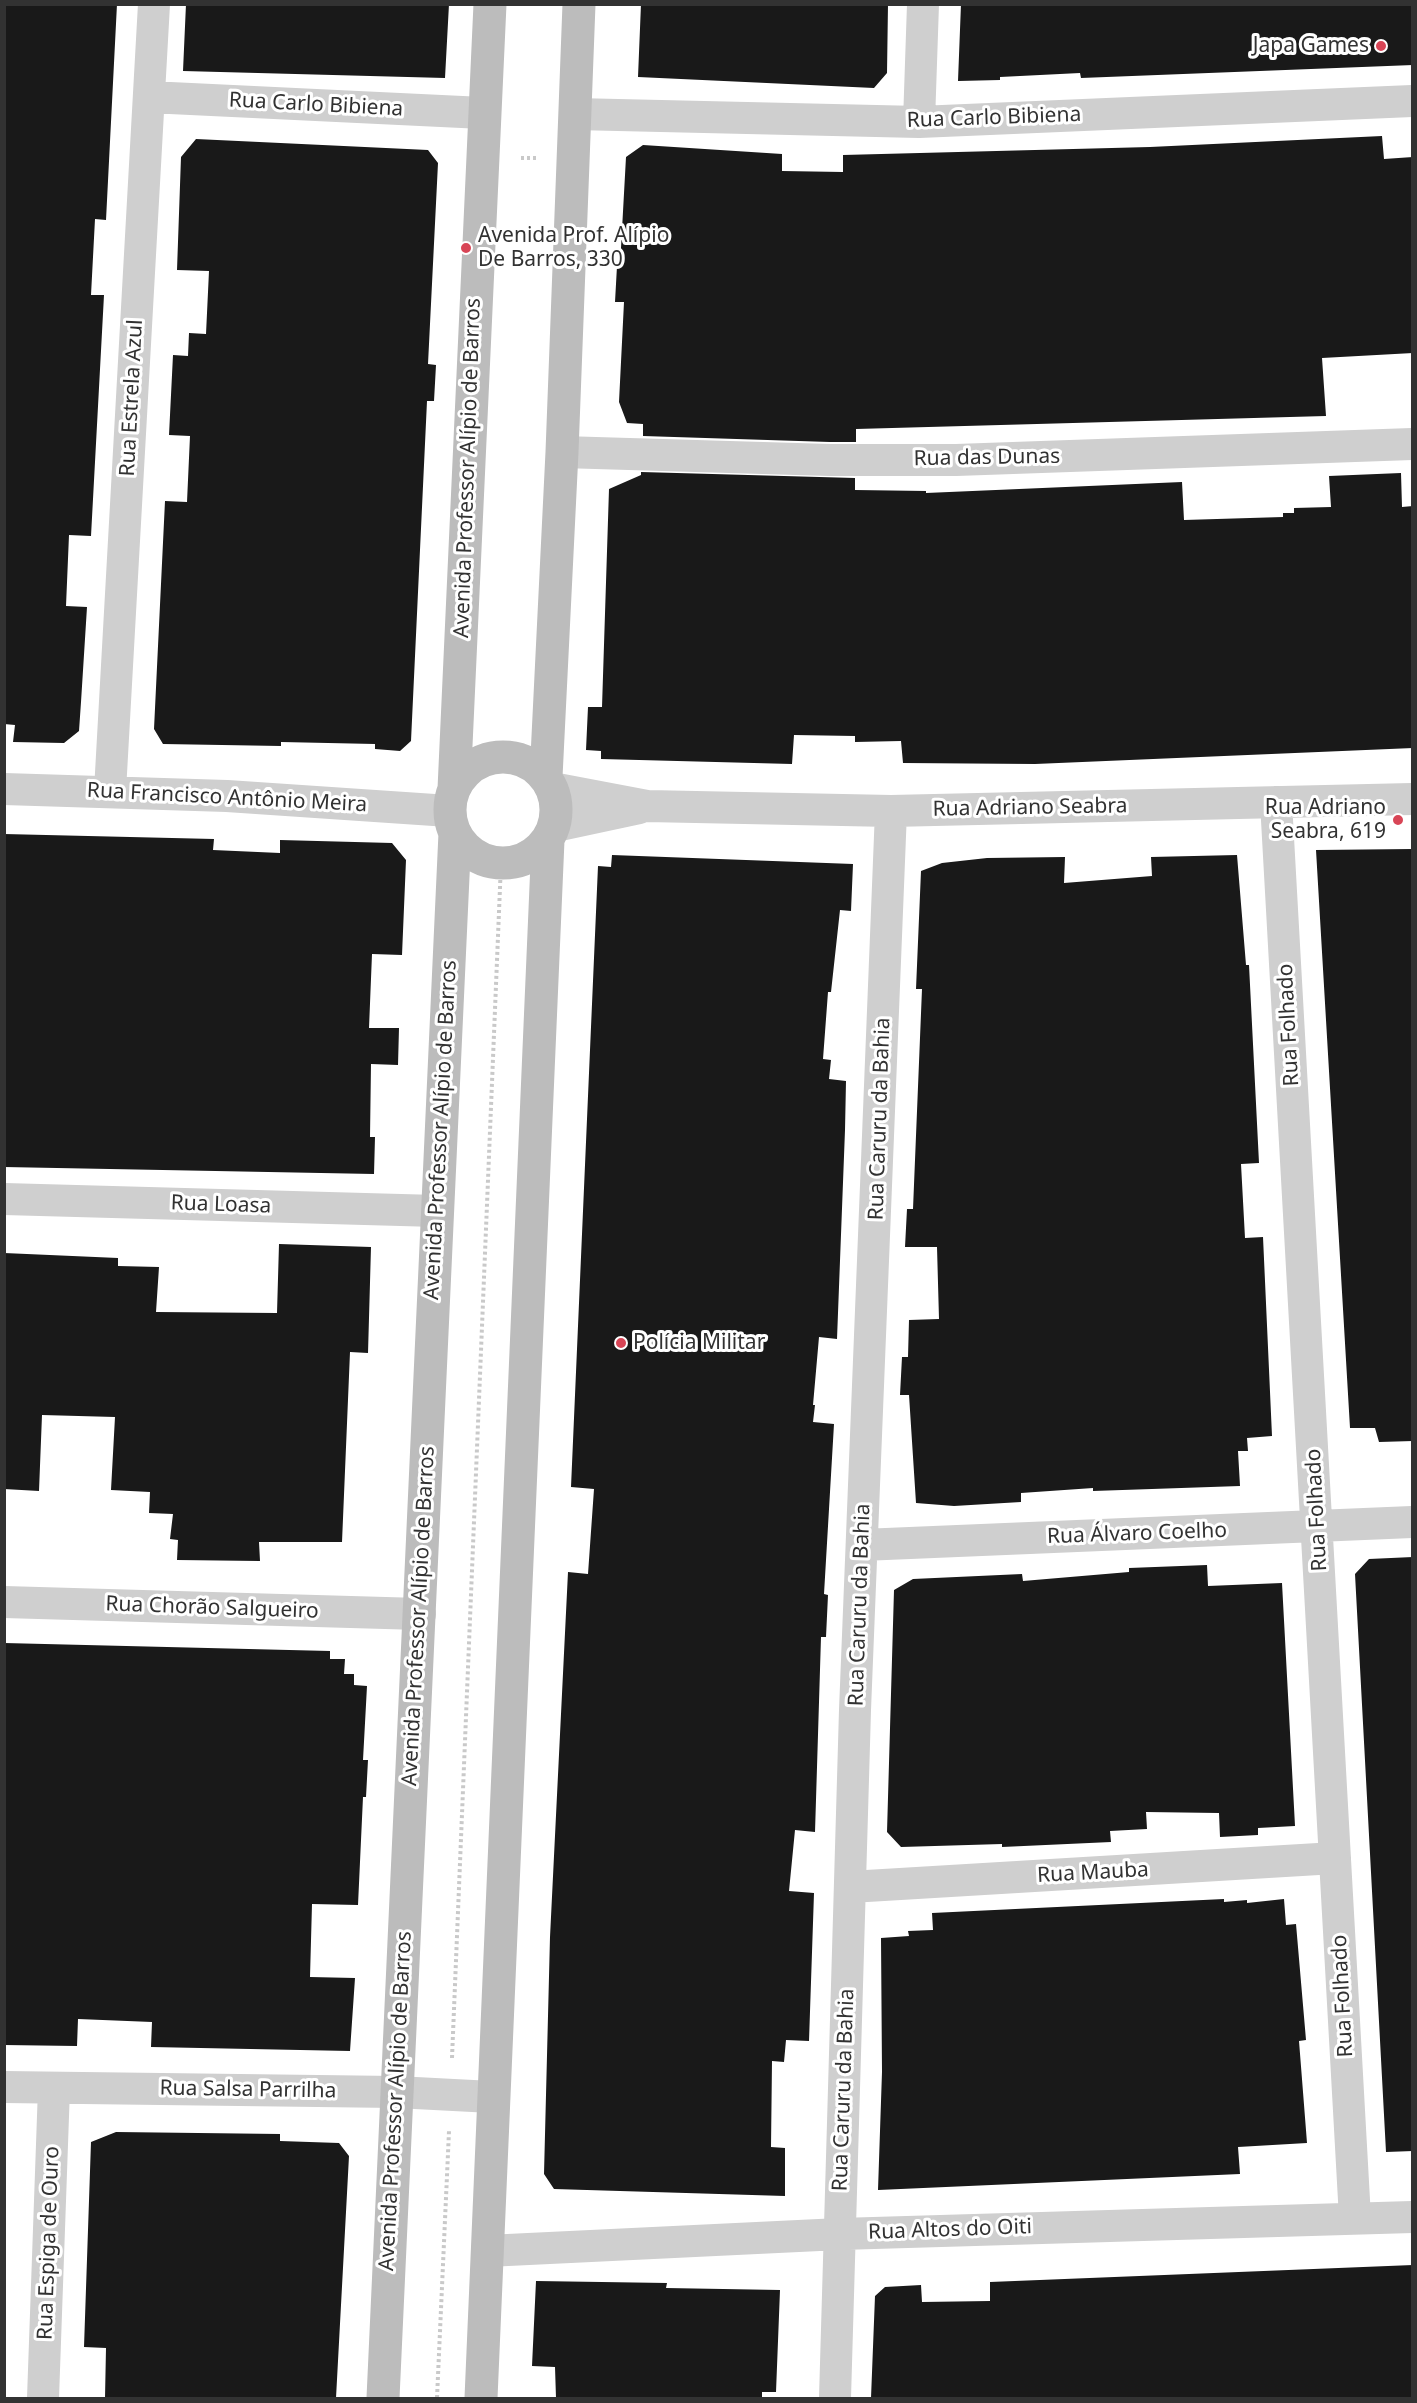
<!DOCTYPE html>
<html>
<head>
<meta charset="utf-8">
<style>
	body { margin:0 }
	#map { position:relative; width:1417px; height:2403px; overflow:hidden; background:#fff; font-family:"Noto Sans",sans-serif }
	canvas { display:block }
	.frame { position:absolute; inset:0; border:6px solid #323232; pointer-events:none }
</style>
</head>
<body>
<div id="map">
<canvas width="1417" height="2403"></canvas>
<div class="frame"></div>
</div>
<script>
const c = document.querySelector('canvas').getContext('2d');
c.lineJoin = 'round';
function fillPath(path, color) { c.fillStyle = color; c.fill(path, 'evenodd'); }
const toPath = rows => new Path2D(rows.map(r => 'M' + r).join(''));
function trace(path, color, width, dash) { c.strokeStyle = color; c.lineWidth = width; c.lineCap = dash ? 'butt' : 'round'; c.setLineDash(dash || []); c.stroke(path); }
function label(font, color, halo, rows, align = 'center') {
  c.font = font + ' "Noto Sans",sans-serif'; c.lineWidth = 6; c.setLineDash([]); c.textBaseline = 'middle'; c.strokeStyle = halo; c.fillStyle = color; for (const [text, x, y, turn = 0] of rows) {
    c.save(); c.translate(x, y); c.rotate((+turn || 0) * Math.PI / 180); c.textAlign = isNaN(turn) ? turn : align; if (halo) c.strokeText(text, 0, 0); c.fillText(text, 0, 0); c.restore();
  }
}
fillPath(toPath([
	[4,4,117,4,106,220,95,219,91,295,104,295,91,536,69,535,66,606,87,607,81,702,79,731,64,743,13,742,15,725,4,724],
	[186,4,449,4,445,78,183,71],
	[641,4,888,4,887,73,874,88,638,77],
	[961,4,1413,4,1413,65,1081,78,1080,73,1000,77,1000,80,958,81],
	[1382,136,1384,159,1413,157,1413,353,1322,358,1326,416,856,429,856,442,830,442,643,436,643,424,627,423,619,402,624,302,615,302,617,266,620,266,626,157,643,145,782,154,782,171,843,172,843,155,1150,147],
	[196,139,428,150,438,163,428,364,436,365,434,401,427,401,411,741,400,751,375,749,375,744,281,742,281,746,163,744,154,729,165,501,187,502,190,436,169,435,173,355,188,356,189,333,206,334,209,271,177,270,181,157],
	[641,472,855,478,855,490,926,491,926,493,1182,482,1184,520,1283,517,1283,513,1294,513,1294,508,1331,507,1329,476,1401,473,1402,507,1413,506,1413,748,1035,764,903,763,901,741,855,742,855,736,794,735,792,764,601,759,601,751,586,750,588,707,602,707,609,489,641,475],
	[4,834,214,839,213,850,280,853,280,840,392,843,406,860,402,955,372,954,369,1028,399,1028,398,1065,371,1064,370,1137,375,1137,374,1174,4,1167],
	[1413,849,1413,1441,1379,1442,1375,1428,1350,1428,1316,850],
	[612,855,853,864,851,911,840,910,831,992,828,992,823,1059,831,1060,829,1079,846,1081,845,1130,837,1339,819,1337,813,1405,815,1405,813,1422,834,1424,824,1594,828,1595,826,1637,821,1637,815,1832,795,1830,789,1891,814,1893,809,2041,786,2040,784,2062,772,2061,771,2147,785,2148,785,2196,554,2189,544,2174,550,1937,568,1572,588,1574,594,1489,571,1487,598,866,611,867],
	[1237,855,1246,965,1249,965,1259,1163,1241,1164,1245,1238,1263,1237,1272,1436,1247,1438,1248,1451,1238,1451,1240,1486,1093,1491,1093,1488,1021,1493,1021,1502,954,1506,916,1503,909,1395,900,1395,902,1357,908,1357,909,1320,939,1319,937,1247,905,1247,907,1209,913,1209,922,989,916,989,921,871,942,863,987,858,1065,857,1064,883,1152,876,1151,857],
	[279,1244,371,1247,368,1353,350,1352,342,1542,259,1542,260,1561,177,1560,178,1540,170,1539,173,1514,149,1513,150,1492,111,1490,115,1417,42,1415,39,1491,4,1489,4,1253,118,1258,118,1266,159,1267,156,1312,277,1313],
	[1413,1557,1413,2151,1386,2152,1355,1574,1369,1559],
	[1207,1565,1208,1586,1282,1583,1295,1826,1258,1828,1258,1835,1220,1837,1219,1813,1146,1812,1147,1829,1110,1831,1111,1842,1002,1847,1002,1844,901,1847,887,1832,894,1590,913,1579,1022,1574,1023,1581,1129,1572,1129,1568],
	[4,1643,330,1651,330,1659,345,1659,344,1674,354,1674,354,1685,367,1686,363,1760,368,1760,366,1797,363,1797,358,1905,312,1904,310,1977,355,1978,350,2051,151,2047,152,2022,78,2019,77,2046,4,2045],
	[1224,1899,1224,1902,1247,1900,1247,1903,1284,1899,1286,1925,1296,1924,1306,2040,1299,2041,1307,2143,1238,2147,1240,2174,878,2190,882,2072,881,1938,909,1936,908,1931,933,1930,932,1913],
	[116,2132,280,2134,280,2141,339,2143,349,2156,336,2398,105,2398,106,2348,84,2347,91,2142],
	[1413,2265,1413,2398,871,2398,875,2296,885,2287,921,2285,922,2302,990,2301,990,2282],
	[536,2281,667,2283,666,2288,780,2290,776,2392,762,2392,762,2398,556,2398,555,2367,532,2366]
]), '#191919');
trace(toPath([
	[521,158,537,158],
	[452,2058,501,863],
	[437,2398,449,2131]
]), '#c9c9c9', 4, [3, 3]);
trace(toPath([
	[149,97,483,113],
	[575,114,919,122,1412,101],
	[919,122,923,4],
	[562,452,830,460,956,460,1412,444],
	[552,788,647,806,891,811,1412,799],
	[4,789,227,796,449,811],
	[110,791,154,4],
	[1276,802,1355,2218],
	[555,826,639,808],
	[4,1199,437,1211],
	[862,1545,1412,1522],
	[4,1602,420,1614],
	[850,1887,1335,1858],
	[4,2087,396,2092,492,2097],
	[487,2251,840,2234,1412,2217],
	[43,2398,54,2088],
	[835,2398,855,1710,891,811]
]), '#cfcfcf', 32);
trace(toPath([
	'450 810a53 53 0 1 1 106 0a53 53 0 1 1-106 0Z',
	[546,777,562,452,579,4],
	[454,789,490,4],
	[383,2398,455,833],
	[481,2398,548,840]
]), '#bcbcbc', 33);
for (const [x, y, r, color] of [
	[1381,46,6,"#d84556"],
	[466,248,6,"#d84556"],
	[1398,820,6,"#d84556"],
	[621,1343,6,"#d84556"]
]) { const dot = new Path2D(); dot.arc(x, y, r, 0, 2 * Math.PI); c.fillStyle = color; c.fill(dot); trace(dot, '#fff', 2); }
label('21px', '#323232', '#fff', [
	["Japa Games",1369,46],
	["Avenida Prof. Alípio",478,236,"left"],
	["De Barros, 330",478,260,"left"],
	["Rua Adriano",1386,808],
	["Seabra, 619",1386,832],
	["Polícia Militar",633,1343,"left"]
], 'right');
label('21px', '#323232', '#fff', [
	["Rua Carlo Bibiena",316,105,3],
	["Rua Carlo Bibiena",994,118,-2],
	["Rua Estrela Azul",132,398,-87],
	["Rua das Dunas",987,458,-1],
	["Avenida Professor Alípio de Barros",468,468,-88],
	["Rua Francisco Antônio Meira",227,798,3],
	["Rua Adriano Seabra",1030,808,-1],
	["Rua Folhado",1289,1025,-93],
	["Rua Caruru da Bahia",880,1119,-88],
	["Avenida Professor Alípio de Barros",441,1130,-87],
	["Rua Loasa",221,1205,2],
	["Rua Folhado",1317,1510,-93],
	["Rua Álvaro Coelho",1137,1534,-2],
	["Rua Caruru da Bahia",860,1605,-88],
	["Rua Chorão Salgueiro",212,1608,2],
	["Avenida Professor Alípio de Barros",419,1616,-87],
	["Rua Mauba",1093,1873,-3],
	["Rua Folhado",1343,1996,-93],
	["Rua Salsa Parrilha",248,2090,1],
	["Rua Caruru da Bahia",844,2090,-88],
	["Avenida Professor Alípio de Barros",396,2101,-87],
	["Rua Altos do Oiti",950,2230,-2],
	["Rua Espiga de Ouro",49,2243,-88]
]);
</script>
</body>
</html>
